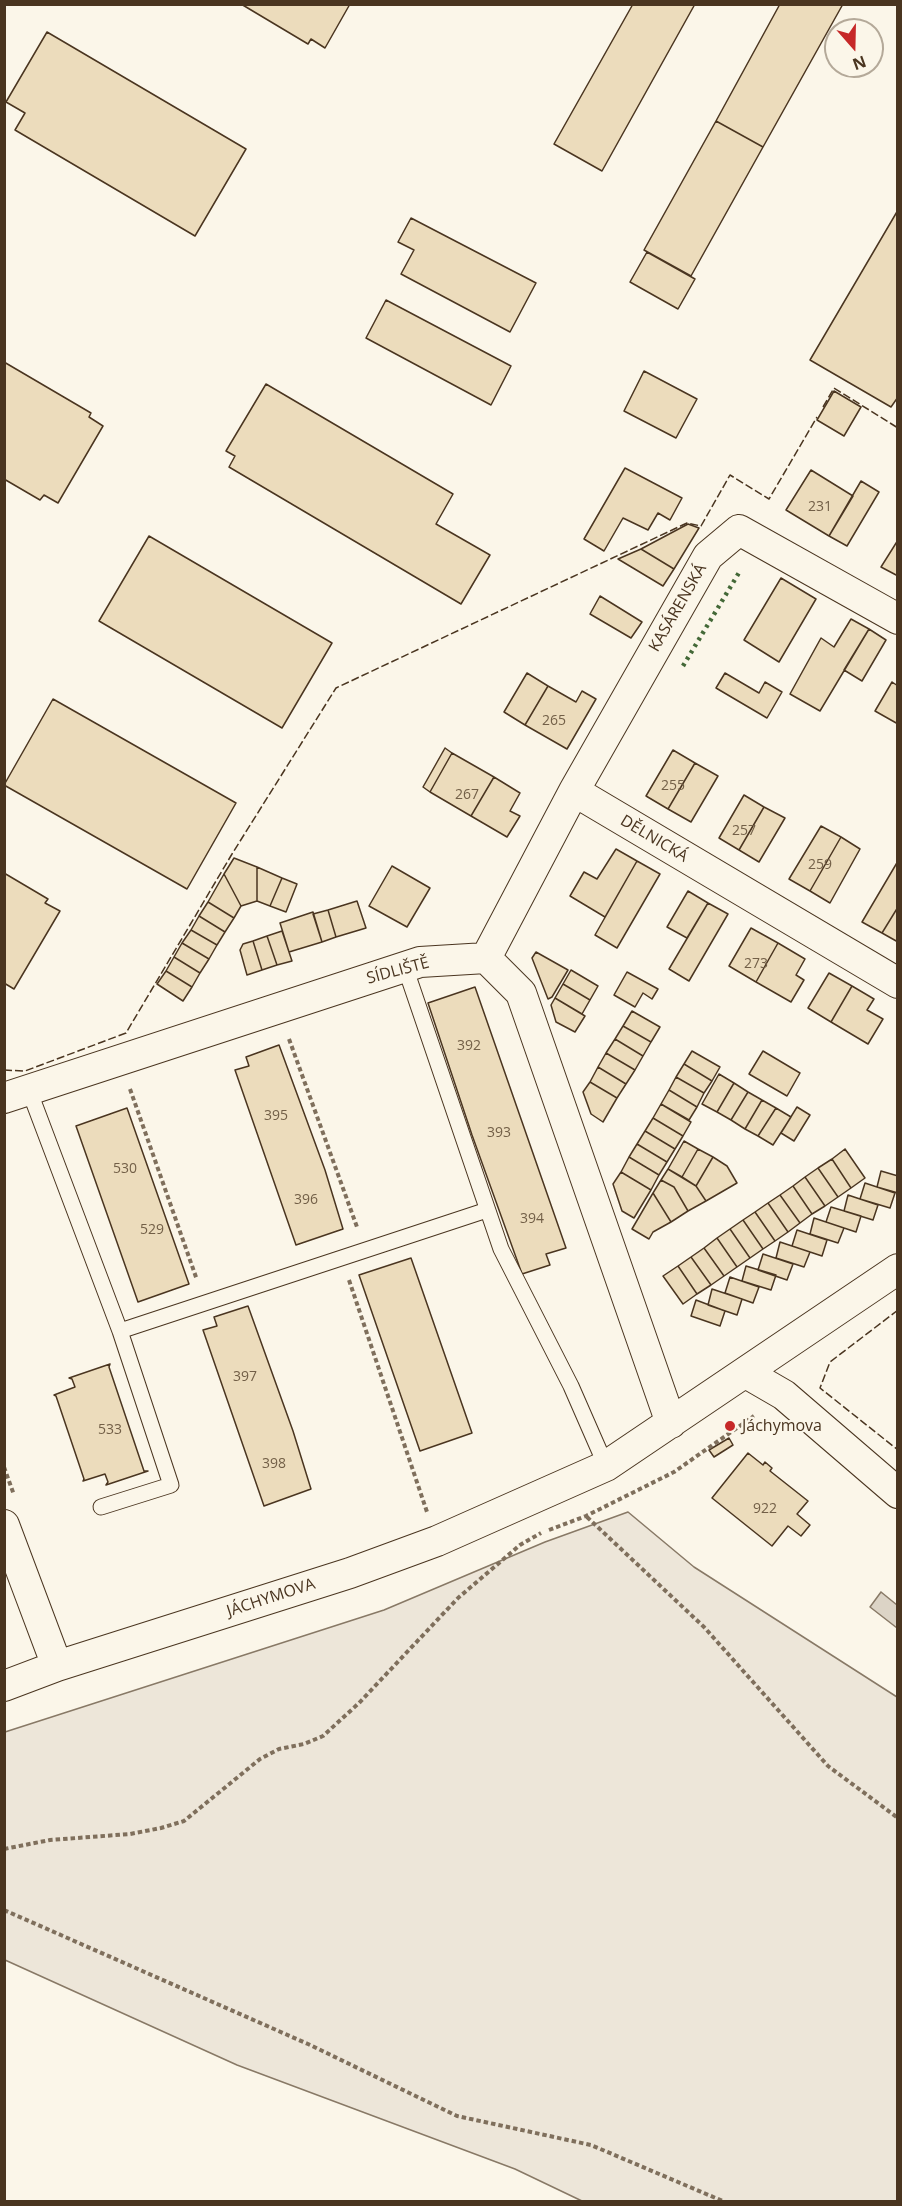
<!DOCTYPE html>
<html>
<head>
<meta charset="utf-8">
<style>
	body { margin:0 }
	#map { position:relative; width:902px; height:2206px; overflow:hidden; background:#fbf6e9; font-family:"Open Sans",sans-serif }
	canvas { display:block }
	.frame { position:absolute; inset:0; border:6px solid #4a3520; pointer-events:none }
	.north { position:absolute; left:824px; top:18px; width:60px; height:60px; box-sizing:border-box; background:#fbf6e9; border:2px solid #b4a999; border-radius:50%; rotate:160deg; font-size:16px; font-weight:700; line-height:24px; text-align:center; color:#4a3520 }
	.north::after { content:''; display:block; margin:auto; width:21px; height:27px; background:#c62828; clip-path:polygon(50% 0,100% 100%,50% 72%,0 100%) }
</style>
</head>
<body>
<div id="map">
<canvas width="902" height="2206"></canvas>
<div class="frame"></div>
<div class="north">N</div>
</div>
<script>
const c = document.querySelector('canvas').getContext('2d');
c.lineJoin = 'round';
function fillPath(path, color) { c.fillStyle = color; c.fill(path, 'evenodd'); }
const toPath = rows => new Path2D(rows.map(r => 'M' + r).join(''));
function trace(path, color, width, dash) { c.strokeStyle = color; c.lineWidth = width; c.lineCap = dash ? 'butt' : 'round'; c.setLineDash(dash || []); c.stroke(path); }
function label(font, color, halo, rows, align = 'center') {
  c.font = font + ' "Open Sans",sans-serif'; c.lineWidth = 4.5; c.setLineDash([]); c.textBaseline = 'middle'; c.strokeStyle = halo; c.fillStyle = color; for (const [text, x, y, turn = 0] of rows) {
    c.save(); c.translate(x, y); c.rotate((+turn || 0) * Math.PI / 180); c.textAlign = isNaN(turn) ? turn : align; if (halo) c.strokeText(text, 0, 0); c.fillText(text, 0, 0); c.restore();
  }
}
const green = toPath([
	[628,1512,694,1567,897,1697,897,2201,582,2201,515,2169,237,2065,5,1960,5,1732,384,1610,545,1542,628,1512]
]);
fillPath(green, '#ede6d9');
trace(green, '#887966', 1.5);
const water = toPath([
	[881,1592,897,1605,897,1628,870,1607,881,1592]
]);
fillPath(water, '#dcd4c6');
trace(water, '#887966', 1.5);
const building = toPath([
	[241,4,350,4,325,48,311,39,308,44,241,4],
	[633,4,695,4,602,171,554,144,633,4],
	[780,4,843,4,763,147,716,121,780,4],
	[47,32,246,149,195,236,15,130,25,113,6,102,47,32],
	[716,121,763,147,691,276,644,250,716,121],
	[898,210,898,397,891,407,810,360,898,210],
	[411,218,536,283,510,332,401,274,414,250,398,242,411,218],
	[647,252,695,279,678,309,630,282,647,252],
	[386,300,511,366,491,405,366,338,386,300],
	[4,362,91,413,89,417,103,426,58,503,44,495,40,500,4,479,4,362],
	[644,371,697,399,676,438,624,411,644,371],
	[266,384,453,494,436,524,490,555,461,604,229,467,235,456,226,451,266,384],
	[834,391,861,407,844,436,817,420,834,391],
	[625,468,682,498,670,520,658,513,648,530,623,518,604,551,584,539,625,468],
	[811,470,853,496,829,536,786,510,811,470],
	[861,481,879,492,847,546,829,536,861,481],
	[688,524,699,528,674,569,641,549,688,524],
	[149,536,332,643,282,728,99,621,149,536],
	[898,540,898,576,881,567,898,540],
	[641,549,674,569,663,586,618,559,641,549],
	[781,578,816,599,779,662,744,640,781,578],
	[600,596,642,622,631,638,590,614,600,596],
	[851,619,869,629,820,711,790,694,821,638,834,647,851,619],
	[869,629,886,640,862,681,844,670,869,629],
	[527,673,548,686,525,725,504,712,527,673],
	[725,673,759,693,765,682,782,692,767,718,716,688,725,673],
	[892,682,898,686,898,724,875,711,892,682],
	[548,686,576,702,582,691,596,699,567,749,525,725,548,686],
	[53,699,236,803,187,889,4,785,53,699],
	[445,748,452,753,430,792,423,787,445,748],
	[673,750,695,763,668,809,646,796,673,750],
	[452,753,494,777,471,816,430,792,452,753],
	[695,763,718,776,691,822,668,809,695,763],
	[494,777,520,793,510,811,520,816,507,837,471,816,494,777],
	[744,795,764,807,739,850,719,838,744,795],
	[764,807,785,818,759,862,739,850,764,807],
	[821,826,841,837,810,891,789,879,821,826],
	[841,837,860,849,830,903,810,891,841,837],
	[616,849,637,861,605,917,570,896,584,872,597,879,616,849],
	[234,858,257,867,257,901,241,906,224,874,234,858],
	[637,861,660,874,617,948,595,935,637,861],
	[898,861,898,907,882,933,862,922,898,861],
	[392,866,430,888,407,927,369,906,392,866],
	[257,867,282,878,270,906,257,901,257,867],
	[4,873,48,899,45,903,60,911,14,989,4,983,4,873],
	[224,874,241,906,234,918,208,902,224,874],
	[282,878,297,884,286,912,270,906,282,878],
	[688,891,708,903,687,938,667,927,688,891],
	[357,901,366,928,336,937,328,910,357,901],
	[208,902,234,918,225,932,199,916,208,902],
	[708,903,728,914,689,981,669,969,708,903],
	[898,907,898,942,882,933,898,907],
	[328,910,336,937,322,942,313,914,328,910],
	[313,912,322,942,289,952,280,923,313,912],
	[199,916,225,932,217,945,191,930,199,916],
	[751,928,778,943,756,982,729,966,751,928],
	[191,930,217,945,209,959,182,943,191,930],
	[282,931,292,961,277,965,267,936,282,931],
	[267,936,277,965,262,970,253,941,267,936],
	[253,941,262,970,247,975,240,950,243,944,253,941],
	[182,943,209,959,200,973,174,957,182,943],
	[778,943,805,959,796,975,804,980,791,1002,756,982,778,943],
	[536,952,568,970,552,997,548,999,532,958,536,952],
	[174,957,200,973,192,987,166,971,174,957],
	[571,970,598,986,590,1000,563,984,571,970],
	[166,971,192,987,183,1001,157,984,166,971],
	[627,972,658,989,652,999,643,993,635,1007,614,995,627,972],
	[829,973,852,986,831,1022,808,1008,829,973],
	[563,984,590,1000,582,1014,555,998,563,984],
	[852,986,874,999,867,1010,883,1019,868,1044,831,1022,852,986],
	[475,987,566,1248,546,1254,550,1265,522,1274,472,1135,428,1003,475,987],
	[555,998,585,1016,575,1032,556,1022,551,1005,555,998],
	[632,1011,660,1027,651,1042,623,1026,632,1011],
	[623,1026,651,1042,643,1056,615,1039,623,1026],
	[615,1039,643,1056,635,1070,606,1053,615,1039],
	[279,1045,325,1170,343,1229,296,1245,235,1070,249,1066,246,1057,279,1045],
	[692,1051,720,1067,712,1081,684,1064,692,1051],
	[763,1051,800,1073,787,1096,749,1074,763,1051],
	[606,1053,635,1070,626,1084,598,1067,606,1053],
	[684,1064,712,1081,704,1093,676,1077,684,1064],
	[598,1067,626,1084,617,1098,590,1082,598,1067],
	[719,1074,734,1083,717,1112,702,1104,719,1074],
	[676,1077,704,1093,697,1107,669,1090,676,1077],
	[590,1082,617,1098,603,1122,591,1114,583,1092,590,1082],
	[734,1083,748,1092,731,1120,717,1112,734,1083],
	[669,1090,697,1107,689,1120,661,1104,669,1090],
	[748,1092,762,1100,745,1129,731,1120,748,1092],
	[762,1100,776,1108,758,1136,745,1129,762,1100],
	[661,1104,691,1122,683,1136,653,1118,661,1104],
	[797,1107,810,1115,794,1141,781,1133,797,1107],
	[127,1108,189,1284,138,1302,76,1126,127,1108],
	[776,1108,791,1117,773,1145,758,1136,776,1108],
	[653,1118,683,1136,675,1149,645,1131,653,1118],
	[645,1131,675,1149,667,1162,637,1144,645,1131],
	[684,1141,698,1149,682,1177,668,1169,684,1141],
	[637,1144,667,1162,659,1175,629,1157,637,1144],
	[698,1149,713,1157,696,1186,682,1177,698,1149],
	[845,1149,865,1178,851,1188,832,1159,845,1149],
	[629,1157,659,1175,651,1190,621,1172,629,1157],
	[713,1157,727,1166,737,1183,706,1201,696,1186,713,1157],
	[832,1159,851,1188,838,1197,818,1168,832,1159],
	[818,1168,838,1197,825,1206,805,1177,818,1168],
	[668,1169,696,1186,706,1201,688,1211,674,1187,661,1180,668,1169],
	[881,1171,898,1176,898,1193,877,1187,881,1171],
	[621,1172,651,1190,634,1218,622,1211,613,1184,621,1172],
	[805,1177,825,1206,812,1214,793,1186,805,1177],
	[661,1180,674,1187,688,1211,671,1222,653,1193,661,1180],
	[865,1183,895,1193,890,1208,860,1199,865,1183],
	[793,1186,812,1214,800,1223,780,1195,793,1186],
	[653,1193,671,1222,653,1232,649,1239,632,1229,653,1193],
	[780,1195,800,1223,788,1232,768,1203,780,1195],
	[848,1195,878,1205,873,1220,844,1211,848,1195],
	[768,1203,788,1232,775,1241,755,1212,768,1203],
	[831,1207,861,1216,856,1232,826,1222,831,1207],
	[755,1212,775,1241,763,1249,743,1220,755,1212],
	[814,1218,844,1228,838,1243,810,1234,814,1218],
	[743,1220,763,1249,750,1258,730,1229,743,1220],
	[730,1229,750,1258,737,1267,717,1238,730,1229],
	[797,1230,827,1240,822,1256,792,1246,797,1230],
	[717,1238,737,1267,724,1276,704,1248,717,1238],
	[780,1242,810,1252,804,1267,776,1258,780,1242],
	[704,1248,724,1276,711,1285,691,1257,704,1248],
	[763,1254,793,1264,787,1280,758,1270,763,1254],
	[691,1257,711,1285,697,1294,678,1266,691,1257],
	[411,1258,472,1433,420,1451,359,1275,411,1258],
	[678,1266,697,1294,683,1304,663,1276,678,1266],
	[746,1266,776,1275,771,1290,742,1281,746,1266],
	[730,1277,759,1287,753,1303,725,1293,730,1277],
	[712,1289,742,1299,737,1315,708,1305,712,1289],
	[696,1300,725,1311,720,1326,691,1316,696,1300],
	[248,1306,293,1431,311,1489,264,1506,203,1330,217,1326,214,1317,248,1306],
	[110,1364,109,1367,144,1471,148,1471,106,1485,108,1482,105,1474,83,1481,84,1479,56,1396,54,1395,75,1387,72,1379,69,1378,110,1364],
	[729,1438,733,1445,714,1457,709,1450,729,1438],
	[748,1453,763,1465,765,1462,772,1468,770,1471,808,1501,797,1514,810,1525,801,1536,788,1526,772,1546,712,1498,748,1453]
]);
fillPath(building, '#ecdcbc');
trace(building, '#4a3520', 1.5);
const lane = toPath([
	[405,967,501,1249,571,1386,606,1466],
	[29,1090,120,1331,171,1485,101,1507],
	[120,1331,487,1210]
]);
const street = toPath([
	[574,791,898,983],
	[486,958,574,791,708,556,739,530,898,619],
	[4,1098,420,962,486,958,521,993,671,1423],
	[746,1373,784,1395,898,1493],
	[4,1525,57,1666],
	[4,1686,57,1666,350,1573,437,1541,606,1466,898,1269]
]);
trace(lane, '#4a3520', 17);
trace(street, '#4a3520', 32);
trace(toPath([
	[289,1039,357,1227],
	[130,1089,197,1280],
	[349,1280,427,1512],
	[4,1467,14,1495],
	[587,1517,704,1627,828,1766,898,1818],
	[549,1530,586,1516,674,1472,754,1416],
	[4,1849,50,1840,130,1834,161,1828,184,1821,260,1759,279,1749,304,1744,323,1736,359,1703,458,1598,520,1545,541,1533],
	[4,1910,308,2044,457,2116,591,2145,725,2202]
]), '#7f6f5c', 4, [4.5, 3]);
trace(lane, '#fbf6e9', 15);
trace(street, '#fbf6e9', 30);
trace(toPath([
	[683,666,740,571]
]), '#436837', 4.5, [3, 4.5]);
trace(toPath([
	[823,407,834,388,898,428],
	[4,1070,25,1071,126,1033,232,854,336,688,687,523,701,526,730,475,769,499,817,417],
	[898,1310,830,1362,820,1388,898,1450]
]), '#4a3520', 1.5, [8, 3]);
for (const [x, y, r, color] of [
	[730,1426,6,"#c62828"]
]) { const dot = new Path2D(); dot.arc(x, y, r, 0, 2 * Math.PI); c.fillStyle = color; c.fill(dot); trace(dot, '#fbf6e9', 2); }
label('14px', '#725f47', null, [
	["231",820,507],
	["265",554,721],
	["255",673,786],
	["267",467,795],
	["257",744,831],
	["259",820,865],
	["273",756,964],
	["392",469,1046],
	["395",276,1116],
	["393",499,1133],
	["530",125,1169],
	["396",306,1200],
	["394",532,1219],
	["529",152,1230],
	["397",245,1377],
	["533",110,1430],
	["398",274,1464],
	["922",765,1509]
]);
label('16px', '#4a3520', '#fbf6e9', [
	["KASÁRENSKÁ",678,608,-60],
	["DĚLNICKÁ",654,839,31],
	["SÍDLIŠTĚ",398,971,-15],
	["JÁCHYMOVA",271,1598,-18]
]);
label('16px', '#4a3520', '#fbf6e9', [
	["Jáchymova",742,1426]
], 'left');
</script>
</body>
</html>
